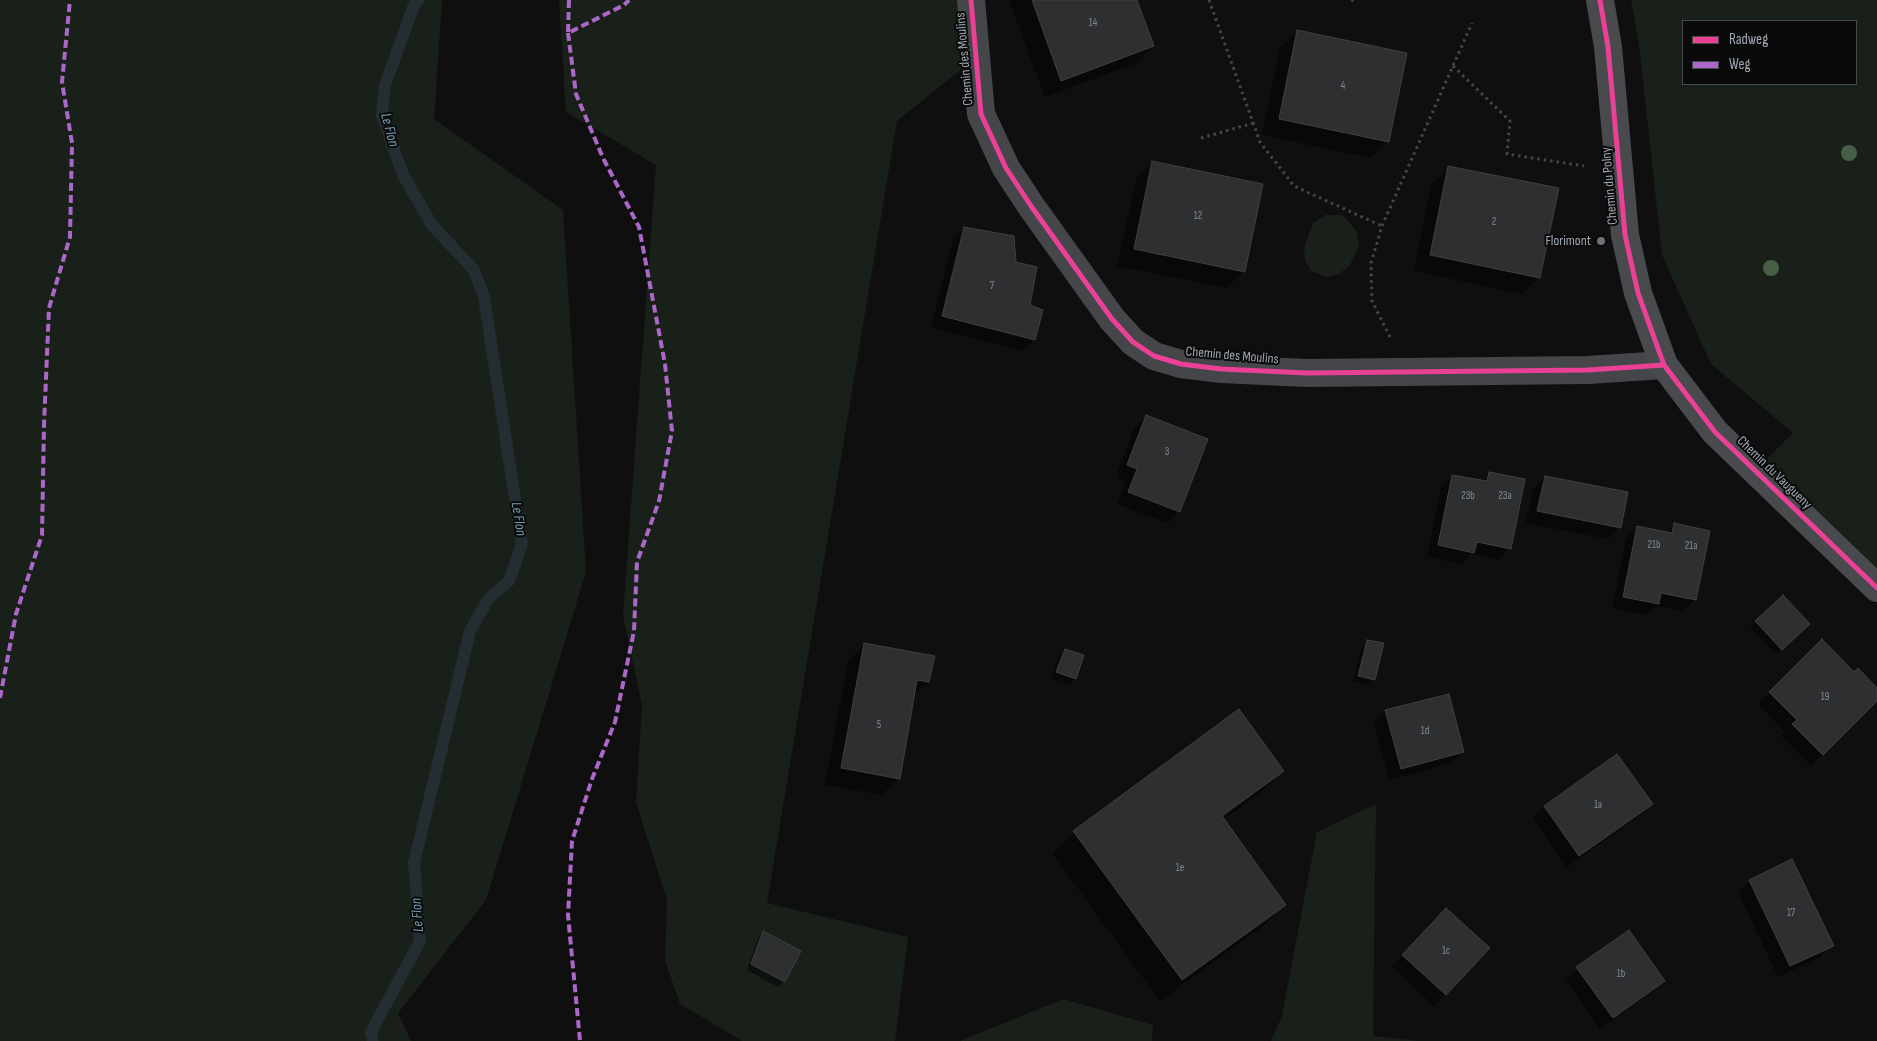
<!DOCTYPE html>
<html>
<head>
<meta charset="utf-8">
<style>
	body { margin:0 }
	#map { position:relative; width:1877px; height:1041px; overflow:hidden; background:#0f0f10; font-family:"Sofia Sans Condensed",sans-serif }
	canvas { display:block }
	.legend { position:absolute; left:1682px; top:20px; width:175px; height:65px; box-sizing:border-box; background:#0a0a0b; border:1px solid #46494e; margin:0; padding:6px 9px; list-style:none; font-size:15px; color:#9fa8b3 }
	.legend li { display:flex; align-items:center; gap:10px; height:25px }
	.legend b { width:25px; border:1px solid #46494e }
</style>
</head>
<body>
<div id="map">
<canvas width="1877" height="1041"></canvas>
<ul class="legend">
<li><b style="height:6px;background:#ea4096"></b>Radweg</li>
<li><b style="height:6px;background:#ac68c9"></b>Weg</li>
</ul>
</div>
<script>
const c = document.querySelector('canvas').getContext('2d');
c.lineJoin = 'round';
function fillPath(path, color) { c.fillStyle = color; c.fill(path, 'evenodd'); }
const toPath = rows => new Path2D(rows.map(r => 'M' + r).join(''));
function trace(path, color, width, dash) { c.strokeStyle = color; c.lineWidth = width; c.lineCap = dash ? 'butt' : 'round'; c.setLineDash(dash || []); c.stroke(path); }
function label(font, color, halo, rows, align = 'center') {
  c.font = font + ' "Sofia Sans Condensed",sans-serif'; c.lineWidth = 4; c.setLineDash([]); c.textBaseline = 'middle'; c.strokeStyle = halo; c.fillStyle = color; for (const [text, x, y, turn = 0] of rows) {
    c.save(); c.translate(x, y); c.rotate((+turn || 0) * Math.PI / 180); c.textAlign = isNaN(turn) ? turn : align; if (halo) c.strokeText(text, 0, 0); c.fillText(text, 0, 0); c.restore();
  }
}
fillPath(toPath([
	[0,0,442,0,434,119,563,210,586,572,486,900,398,1013,411,1041,0,1041],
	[559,0,970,0,974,59,897,121,767,903,908,937,895,1041,742,1041,680,1004,665,960,667,900,636,802,642,706,623,615,656,165,566,112],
	[1631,0,1877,0,1877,587,1765,461,1793,433,1711,364,1662,255,1639,44],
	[1683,21,1856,21,1856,84,1683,84],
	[1326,215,1342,215,1356,230,1359,246,1350,265,1339,274,1326,277,1311,271,1305,260,1304,248,1313,223],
	[1376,804,1373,1036,1419,1041,1271,1041,1282,1016,1317,832],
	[1063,999,1153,1025,1152,1041,960,1041]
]), '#19201a');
fillPath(toPath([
	[1009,0,1136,0,1153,46,1136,63,1045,97],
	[1297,32,1388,141,1371,158,1262,135,1280,48],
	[1153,162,1244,271,1227,288,1117,266,1136,179],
	[1448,168,1539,277,1522,294,1414,271,1431,185],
	[965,228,1015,263,1029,306,1034,340,1022,351,931,327,953,240],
	[1146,416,1179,511,1168,523,1117,504,1126,481,1116,477,1134,428],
	[1490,474,1510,548,1498,560,1471,554,1461,564,1427,557,1441,488,1453,476,1482,482],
	[1545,477,1619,527,1608,539,1526,523,1533,489],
	[1674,524,1695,600,1683,611,1656,606,1646,615,1612,608,1626,539,1637,527,1666,533],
	[1783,597,1803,629,1776,654,1750,628],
	[1367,641,1373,679,1368,685,1353,682,1362,647],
	[1822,641,1854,674,1877,690,1877,700,1811,766,1781,736,1785,732,1758,704],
	[865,644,928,681,913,696,898,778,882,795,825,785,848,661],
	[1065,650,1075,679,1070,684,1051,678,1059,656],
	[1239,711,1283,771,1261,792,1223,820,1285,904,1263,926,1160,1001,1052,853,1074,832],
	[1386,711,1463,751,1451,763,1389,780,1374,723],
	[1651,804,1640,815,1567,867,1533,818,1544,806],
	[1750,881,1832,945,1820,957,1778,977,1738,892],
	[1434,921,1445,994,1434,1006,1392,967],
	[763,932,784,981,778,987,747,970,758,938],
	[1577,968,1663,981,1652,992,1600,1029,1566,980]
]), '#0007');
trace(toPath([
	[373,1041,371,1032,420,941,414,863,470,631,489,598,509,581,522,544,484,297,474,270,432,225,403,175,382,115,385,85,414,5,419,0]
]), '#232d32', 12);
const building = toPath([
	[1032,0,1137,0,1154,46,1061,81,1032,0],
	[1297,30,1407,53,1389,142,1279,119,1297,30],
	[1152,161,1263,184,1245,272,1134,249,1152,161],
	[1448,166,1559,188,1540,278,1430,255,1448,166],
	[964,227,1014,236,1016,262,1037,267,1030,305,1043,310,1035,340,942,316,964,227],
	[1146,415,1208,439,1180,512,1128,492,1137,469,1127,465,1146,415],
	[1489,472,1525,479,1511,549,1477,542,1474,553,1438,545,1452,475,1487,481,1489,472],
	[1545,476,1628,492,1621,528,1537,511,1545,476],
	[1674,523,1710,531,1696,600,1661,593,1659,604,1623,597,1637,526,1672,533,1674,523],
	[1783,595,1810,624,1782,650,1755,621,1783,595],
	[1822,639,1854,672,1858,668,1877,688,1877,701,1823,755,1792,724,1797,720,1769,692,1822,639],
	[1367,640,1384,643,1375,680,1358,676,1367,640],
	[864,643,935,656,929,682,917,680,900,779,841,768,864,643],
	[1065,649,1084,655,1076,679,1056,672,1065,649],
	[1449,694,1464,752,1401,769,1385,710,1449,694],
	[1239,709,1284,771,1222,816,1286,905,1182,980,1073,831,1239,709],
	[1617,754,1653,804,1579,856,1544,806,1617,754],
	[1792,859,1834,946,1790,966,1749,880,1792,859],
	[1446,908,1490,948,1446,995,1402,955,1446,908],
	[1629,930,1665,981,1613,1018,1576,967,1629,930],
	[763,931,801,951,785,982,751,964,763,931]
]);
fillPath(building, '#2e2f31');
trace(building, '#3e4044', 1);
trace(toPath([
	[1209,0,1260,142,1294,186,1382,226],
	[1351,0,1356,1],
	[1453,66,1510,121,1507,154,1584,166],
	[1201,138,1254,123],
	[1390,337,1372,301,1371,263,1382,226,1472,23]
]), '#45474b', 3, [2.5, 4]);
trace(toPath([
	[971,0,981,114,1006,168,1031,206,1112,319,1133,342,1154,356,1181,364,1221,369,1307,373,1588,370,1664,365]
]), '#444649', 28);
trace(toPath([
	[1600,0,1608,47,1625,235,1638,293,1664,365,1715,432,1877,588]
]), '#484a4d', 28);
trace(toPath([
	[569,0,568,33,624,5,629,0],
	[568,33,576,94,603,158,639,227,665,364,672,431,659,501,637,562,634,631,615,722,592,779,572,841,568,915,580,1041],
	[0,698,16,614,42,535,44,425,49,308,70,237,72,143,62,82,70,0]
]), '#ac68c9', 4, [8, 4]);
trace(toPath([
	[971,0,981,114,1006,168,1031,206,1112,319,1133,342,1154,356,1181,364,1221,369,1307,373,1588,370,1664,365],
	[1600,0,1608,47,1625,235,1638,293,1664,365,1715,432,1877,588]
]), '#ea4096', 5);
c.fillStyle = '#485f47';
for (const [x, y] of [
	[1849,153],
	[1771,268]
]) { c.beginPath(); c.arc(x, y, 8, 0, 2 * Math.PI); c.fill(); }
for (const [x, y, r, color] of [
	[1601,241,5,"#6d727a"]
]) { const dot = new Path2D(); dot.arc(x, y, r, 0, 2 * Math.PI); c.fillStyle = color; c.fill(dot); trace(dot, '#0a0a0b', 2); }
label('11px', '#838a92', null, [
	["14",1093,23],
	["4",1343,86],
	["12",1198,216],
	["2",1494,222],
	["7",992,286],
	["3",1167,452],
	["23b",1468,496],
	["23a",1505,496],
	["21b",1654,545],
	["21a",1691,546],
	["19",1825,697],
	["5",879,725],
	["1d",1425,731],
	["1a",1598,805],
	["1e",1180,868],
	["17",1791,913],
	["1c",1446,951],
	["1b",1621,974]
]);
label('14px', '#9fa8b3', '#0a0a0b', [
	["Chemin des Moulins",965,59,-95],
	["Chemin du Polny",1610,186,-95],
	["Chemin des Moulins",1232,356,5],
	["Chemin du Vaugueny",1774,473,44]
]);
label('14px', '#9fa8b3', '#0a0a0b', [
	["Florimont",1591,241]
], 'right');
label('italic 15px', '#729db2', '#0a0a0b', [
	["Le Flon",389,130,75],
	["Le Flon",518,519,81],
	["Le Flon",418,915,-94]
]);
</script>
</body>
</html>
